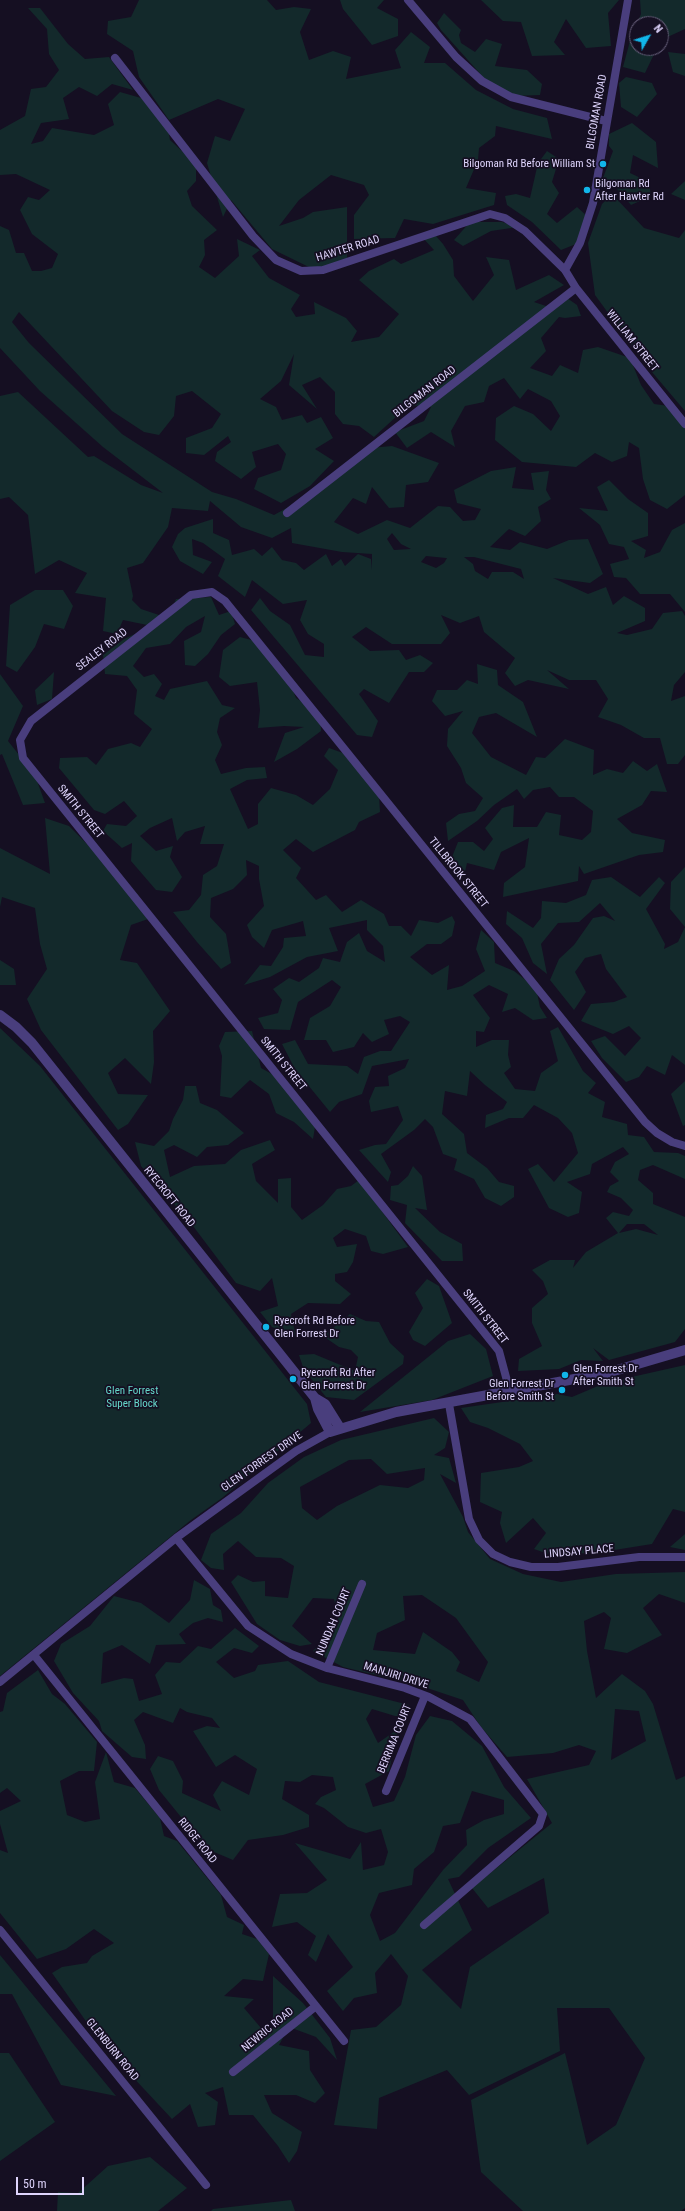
<!DOCTYPE html>
<html>
<head>
<meta charset="utf-8">
<style>
	body { margin:0 }
	#map { position:relative; width:685px; height:2211px; overflow:hidden; background:#150f22; font-family:"Roboto Condensed",sans-serif }
	canvas { display:block }
	.north { position:absolute; left:629px; top:16px; width:40px; height:40px; box-sizing:border-box; background:#150f22; border:1px solid #655e79; border-radius:50%; rotate:51deg; font-size:11px; font-weight:700; line-height:16px; text-align:center; color:#ded4fc }
	.north::after { content:''; display:block; margin:auto; width:14px; height:18px; background:#11b6ea; clip-path:polygon(50% 0,100% 100%,50% 72%,0 100%) }
	.scale { position:absolute; left:16px; top:2177px; width:68px; height:18px; box-sizing:border-box; border:2px solid #ded4fc; border-top:0; padding-left:5px; font-size:12px; line-height:14px; white-space:nowrap; color:#ded4fc; -webkit-text-stroke:3px #150f22; paint-order:stroke }
</style>
</head>
<body>
<div id="map">
<canvas width="685" height="2211"></canvas>
<div class="north">N</div>
<div class="scale">50 m</div>
</div>
<script>
const c = document.querySelector('canvas').getContext('2d');
c.lineJoin = 'round';
function fillPath(path, color) { c.fillStyle = color; c.fill(path, 'evenodd'); }
const toPath = rows => new Path2D(rows.map(r => 'M' + r).join(''));
function trace(path, color, width, dash) { c.strokeStyle = color; c.lineWidth = width; c.lineCap = dash ? 'butt' : 'round'; c.setLineDash(dash || []); c.stroke(path); }
function label(font, color, halo, rows, align = 'center') {
  c.font = font + ' "Roboto Condensed",sans-serif'; c.lineWidth = 3.5; c.setLineDash([]); c.textBaseline = 'middle'; c.strokeStyle = halo; c.fillStyle = color; for (const [text, x, y, turn = 0] of rows) {
    c.save(); c.translate(x, y); c.rotate((+turn || 0) * Math.PI / 180); c.textAlign = isNaN(turn) ? turn : align; if (halo) c.strokeText(text, 0, 0); c.fillText(text, 0, 0); c.restore();
  }
}
fillPath(toPath([
	[139,0,267,0,276,10,294,7,311,9,300,32,309,60,333,51,351,57,346,79,401,68,395,50,411,32,430,47,424,63,445,63,476,90,513,109,547,118,552,139,496,126,495,136,479,148,478,160,466,188,496,193,494,205,433,224,404,219,395,238,354,239,354,215,369,195,364,185,331,175,299,200,279,226,303,218,313,212,347,207,347,266,315,270,272,249,231,200,223,217,207,163,215,136,230,141,245,109,218,99,169,120,139,77,133,51,107,34,108,21,131,17],
	[340,0,384,0,377,8,398,19,398,36,372,45,343,9],
	[481,0,619,0,608,13,611,46,586,48,566,19,554,42,565,55,532,56,521,22,503,21],
	[640,0,685,0,685,29,661,40,661,24,637,24,637,48,657,48,645,73,623,67,630,41,641,14],
	[28,8,40,8,68,44,85,59,109,57,133,90,112,84,97,96,79,87,63,98,69,119,41,123,31,144,43,141,52,128,94,135,114,125,108,104,120,92,141,98,167,122,170,140,196,164,196,181,187,191,192,206,217,230,204,240,205,255,199,267,215,278,239,256,237,239,260,250,252,256,269,278,300,295,291,309,296,317,315,314,314,302,346,318,357,331,351,342,379,337,399,314,359,280,369,271,394,259,401,264,434,250,422,237,436,236,443,244,453,260,454,276,473,301,494,275,486,257,509,260,516,290,549,275,564,285,534,302,546,306,567,298,577,305,581,316,565,318,559,317,541,338,546,351,530,368,552,376,560,365,578,373,583,350,598,347,630,358,641,385,654,404,669,406,685,427,685,495,667,509,650,500,643,479,639,448,629,442,627,456,612,462,595,453,576,467,522,462,495,440,496,418,514,406,533,414,551,431,560,416,551,401,528,389,520,399,504,378,489,386,484,402,465,406,451,431,455,447,431,432,407,448,395,432,424,421,431,407,409,405,374,437,359,426,343,424,335,414,335,392,320,377,302,385,317,409,289,385,294,354,281,381,260,399,276,407,282,420,302,415,307,423,321,417,333,438,315,449,334,461,310,486,281,503,254,489,258,478,281,470,286,454,278,444,252,452,256,467,241,479,215,461,217,452,231,442,228,436,204,455,186,453,186,438,212,428,221,414,192,391,176,396,174,416,159,435,144,432,112,411,19,312,12,322,29,343,122,434,212,492,236,499,274,515,292,505,370,448,392,446,439,463,428,482,406,485,404,507,389,508,372,487,366,504,353,498,334,522,358,534,387,520,410,528,438,506,450,507,463,521,475,520,481,509,457,503,454,490,491,471,516,467,512,488,534,490,531,473,549,471,546,490,551,499,538,507,541,521,525,536,509,529,490,547,510,550,520,542,547,549,569,540,588,539,603,574,590,583,553,578,588,594,606,587,613,605,624,596,645,608,645,621,617,633,627,635,652,629,663,613,682,611,685,616,685,672,674,685,671,701,685,696,685,755,678,764,667,764,660,738,644,738,621,725,598,717,608,699,596,680,569,680,547,670,569,689,528,680,515,686,505,673,515,658,484,632,479,616,460,623,441,615,450,633,441,644,392,644,366,627,352,637,370,651,399,650,406,660,420,655,433,663,424,672,409,672,389,703,364,689,359,694,378,721,372,737,357,735,251,610,260,598,270,611,290,625,305,655,324,657,324,644,308,634,300,620,307,600,283,604,252,580,245,597,218,576,225,559,203,543,192,539,193,555,212,562,203,574,180,561,172,547,178,534,185,528,213,519,213,533,229,540,232,555,254,549,262,556,272,547,282,560,296,563,304,570,326,554,332,566,341,559,345,566,358,554,371,559,372,570,372,554,342,552,292,543,291,528,272,538,241,527,210,501,208,511,172,508,168,527,143,563,127,568,133,596,132,600,141,609,168,618,176,599,211,597,219,615,231,611,235,624,221,635,208,654,195,666,185,665,184,641,201,632,205,616,186,627,170,644,146,648,133,666,144,677,154,674,162,684,155,696,164,700,170,689,207,681,222,705,235,708,220,718,217,732,222,745,215,760,221,774,246,768,265,767,267,778,247,780,230,789,248,829,258,824,258,804,271,788,296,795,313,805,330,789,338,770,324,756,329,748,343,753,379,795,380,812,359,822,355,830,313,852,296,839,283,850,301,868,296,878,316,900,326,895,342,912,361,900,384,914,389,926,401,926,411,936,419,920,438,923,452,916,455,922,452,936,441,944,427,944,410,957,432,975,449,965,447,990,462,986,485,971,476,949,481,930,494,942,495,963,514,971,536,988,540,1007,547,1018,533,1020,515,1008,502,1012,508,994,489,985,473,995,490,1018,484,1032,476,1031,476,1047,492,1040,509,1040,508,1055,511,1067,504,1073,515,1089,535,1091,541,1073,558,1061,550,1031,558,1027,583,1071,596,1083,588,1093,605,1102,602,1117,627,1124,628,1135,644,1137,654,1152,678,1153,685,1156,685,1179,653,1165,640,1170,638,1180,653,1193,653,1204,685,1217,685,1329,675,1342,609,1360,593,1348,603,1361,581,1360,559,1369,518,1371,519,1359,542,1346,532,1323,532,1308,548,1294,543,1281,532,1270,550,1260,575,1260,573,1268,586,1252,618,1233,606,1218,613,1212,629,1216,633,1210,621,1198,607,1192,610,1186,619,1181,610,1172,615,1162,629,1154,623,1147,592,1164,590,1174,567,1182,582,1192,579,1213,568,1217,549,1208,528,1169,538,1164,554,1182,578,1153,572,1133,558,1118,534,1105,523,1118,509,1118,485,1128,486,1115,503,1109,507,1102,485,1085,470,1071,467,1096,445,1091,442,1114,464,1134,467,1153,487,1168,499,1182,514,1186,514,1197,501,1206,485,1198,474,1179,454,1170,457,1159,443,1154,433,1127,425,1119,414,1130,381,1154,391,1172,388,1182,359,1150,375,1145,386,1144,403,1120,398,1106,371,1112,369,1101,375,1087,389,1086,388,1076,405,1068,409,1059,372,1066,362,1094,339,1102,330,1112,295,1069,282,1044,295,1040,308,1064,347,1066,358,1074,364,1057,380,1051,391,1051,410,1022,400,1016,384,1020,389,1034,372,1042,363,1033,354,1047,333,1052,326,1040,304,1040,310,1018,330,1006,341,987,332,980,298,1002,290,1030,264,1029,258,1018,278,1013,282,1000,273,989,289,978,299,982,319,968,323,958,340,962,347,942,359,933,367,951,385,962,383,946,367,930,367,920,329,928,338,951,307,957,270,977,244,985,260,965,271,966,283,947,284,938,306,936,303,921,272,930,264,948,252,937,247,925,264,906,259,879,259,866,246,860,247,875,233,889,211,898,210,917,226,934,231,963,221,969,197,942,173,912,189,910,201,895,203,875,217,866,224,844,200,844,205,826,185,832,177,841,172,818,150,828,140,836,156,851,173,846,170,857,182,877,172,892,156,890,131,861,132,843,122,848,103,831,107,824,126,826,137,816,124,801,105,814,94,810,59,768,60,758,87,757,96,765,108,749,131,743,140,747,152,729,134,714,137,690,127,676,105,674,103,655,124,639,152,626,123,620,117,634,103,631,106,598,75,593,87,573,59,560,35,574,28,515,9,497,0,499,0,396,18,392,88,457,94,456,141,485,163,493,103,447,40,391,0,348,0,226,9,230,16,253,24,253,32,271,41,271,52,268,58,254,32,234,20,210,28,197,39,200,50,190,16,174,0,175,0,130,25,116,31,89,46,87,59,70,49,54,47,29],
	[392,533,401,544,411,549,394,550,387,539],
	[426,556,446,558,447,558,444,563,436,568,421,562],
	[464,557,474,557,521,569,524,579,513,572,492,572,488,579,475,571,473,564],
	[627,1224,644,1224,658,1235,636,1229,619,1233],
	[444,13,461,30,459,35,461,43,475,52,486,39,502,44,495,66,527,70,542,84,540,95,514,96,484,78,441,30,437,23],
	[668,52,685,54,685,76,673,72],
	[626,77,652,83,657,94,637,117,621,107,619,83],
	[632,123,656,142,658,168,633,155,630,173,649,182,651,196,631,205,611,182,603,178,613,151,609,146,609,134],
	[547,151,559,159,552,182,559,193,547,214,557,223,577,207,588,217,576,244,561,250,532,222,507,205,505,196,516,194,530,198,538,163],
	[685,181,685,200,671,194],
	[612,194,644,228,679,238,685,230,685,411,646,365,595,295,588,243,602,204],
	[470,222,502,222,518,227,491,231,463,246,454,240],
	[609,480,628,499,648,513,648,536,631,541,646,550,644,558,660,552,672,530,685,523,685,612,670,594,640,594,626,578,614,577,610,564,629,559,624,547,609,544,600,525,579,508,608,511,597,487],
	[35,590,63,590,73,606,64,629,44,624,35,647,17,672,6,666,10,605],
	[240,637,255,641,288,678,296,698,320,713,321,731,297,749,274,762,285,733,304,727,284,726,258,728,260,710,257,682,230,686,219,677,223,650],
	[477,664,497,670,498,685,523,702,537,737,496,713,479,717,472,733,491,757,526,775,536,757,545,758,565,739,594,750,593,775,607,769,623,773,633,761,647,771,657,764,667,792,651,791,642,805,617,819,632,833,665,840,663,852,639,855,584,874,579,866,578,881,503,897,504,883,525,867,529,838,501,852,494,870,467,863,464,876,450,862,458,842,473,842,484,851,493,839,485,828,502,808,514,805,513,827,537,827,546,812,561,815,559,835,582,840,591,832,593,811,574,797,559,797,550,787,533,790,524,799,517,789,494,805,477,821,448,841,446,823,459,814,475,811,483,798,466,783,461,768,447,746,448,729,463,711,445,716,432,701,437,690,457,690,467,680,478,684],
	[54,672,52,699,37,705,35,690],
	[0,674,23,706,8,741,35,775,45,803,23,805,2,754,0,755],
	[45,818,69,826,138,895,148,919,131,925,120,960,137,963,170,1011,153,1031,154,1062,151,1084,125,1058,108,1073,118,1094,148,1095,128,1124,118,1130,41,1030,27,999,47,969,40,944,35,908,2,897,0,907,0,848,50,874],
	[685,867,685,1065,672,1055,665,1075,647,1066,639,1077,626,1082,602,1058,591,1041,605,1036,625,1056,641,1038,629,1026,613,1034,581,1021,591,1004,614,1002,627,997,606,969,601,954,585,958,575,972,586,992,574,1010,550,980,559,959,574,945,593,918,604,916,615,921,600,903,579,922,558,923,541,944,547,974,533,963,522,938,506,924,507,911,533,928,541,918,542,901,566,903,586,895,592,880,611,877,640,897,659,877,665,883,646,909,665,944,664,949,678,942,685,927,670,909,671,882],
	[0,960,14,969,16,985,0,985],
	[0,1028,40,1066,307,1404,311,1423,222,1498,191,1520,0,1676],
	[252,1031,261,1068,290,1084,316,1121,313,1139,294,1122,276,1113,269,1094,250,1080,231,1098,220,1096,222,1056,219,1046,225,1032],
	[685,1081,685,1125,683,1126,671,1094],
	[185,1086,196,1086,200,1103,217,1110,244,1133,228,1145,207,1147,197,1157,174,1145,164,1150,170,1177,194,1166,225,1164,241,1150,270,1140,275,1150,252,1164,256,1181,278,1203,278,1179,291,1178,291,1207,302,1220,323,1205,337,1189,351,1186,359,1180,408,1247,383,1254,371,1251,366,1236,345,1229,333,1238,337,1247,357,1244,353,1262,347,1272,335,1274,335,1281,351,1294,340,1304,308,1303,291,1314,296,1337,272,1327,260,1312,278,1306,272,1278,260,1291,236,1283,193,1226,141,1166,135,1142,154,1146,169,1131,173,1119,183,1100],
	[413,1166,422,1176,427,1210,415,1208,440,1232,462,1244,463,1261,442,1261,405,1223,407,1205,390,1200,391,1186,398,1185,408,1176],
	[427,1279,439,1286,452,1323,425,1346,413,1340,409,1332,423,1308,415,1293],
	[350,1314,366,1321,379,1322,390,1343,404,1356,403,1364,354,1400,326,1397,304,1370,299,1355,314,1354,355,1371,358,1357,351,1350,339,1347,323,1336],
	[470,1334,486,1349,493,1376,432,1400,360,1412,448,1341],
	[685,1365,685,1512,673,1509,652,1544,608,1551,554,1556,534,1549,546,1533,533,1518,506,1543,500,1523,502,1512,480,1502,481,1473,519,1467,533,1461,520,1444,488,1428,470,1422,461,1408,557,1394,572,1397,605,1383],
	[434,1418,449,1432,445,1448,434,1455,449,1458,456,1483,440,1474,463,1517,468,1532,490,1559,523,1574,561,1582,616,1574,685,1572,685,1603,659,1594,643,1608,662,1635,627,1653,604,1649,611,1618,604,1612,584,1621,587,1651,596,1698,622,1674,645,1691,653,1704,676,1780,685,1776,685,2208,681,2211,523,2211,481,2172,471,2100,565,2053,587,2145,616,2125,645,2058,609,2008,557,2008,560,2051,469,2095,447,2070,379,2098,377,2129,334,2125,351,2030,376,2027,401,2005,408,1976,391,1954,375,1973,377,1993,354,1998,343,2011,327,1991,353,1967,328,1934,316,1962,308,1955,316,1936,297,1922,272,1927,280,1894,307,1893,327,1880,295,1843,350,1859,361,1842,363,1870,384,1865,388,1852,381,1829,366,1833,348,1827,324,1808,315,1804,321,1797,336,1790,333,1777,312,1775,300,1782,285,1781,282,1799,309,1815,309,1827,283,1835,248,1840,233,1860,207,1849,159,1790,150,1769,158,1756,173,1761,183,1781,182,1793,221,1811,213,1795,222,1781,249,1795,257,1769,235,1755,216,1767,193,1731,207,1726,220,1728,212,1718,187,1712,180,1708,173,1723,143,1712,134,1720,145,1745,146,1759,132,1757,102,1731,99,1721,73,1693,54,1661,61,1644,90,1626,114,1596,141,1603,169,1623,190,1600,194,1580,210,1589,213,1605,221,1610,223,1622,208,1618,193,1623,179,1634,186,1644,156,1645,150,1664,122,1645,103,1653,101,1684,124,1678,133,1679,139,1701,162,1694,155,1675,166,1662,180,1663,198,1646,211,1649,235,1628,259,1646,252,1653,234,1648,216,1662,234,1678,255,1671,258,1665,288,1661,319,1682,409,1705,407,1716,395,1716,372,1709,366,1719,378,1743,398,1729,389,1771,365,1784,373,1807,394,1801,405,1777,416,1735,430,1716,452,1721,482,1746,504,1787,531,1818,488,1848,459,1877,448,1879,472,1930,422,1970,461,2009,470,1967,549,1913,544,1878,488,1908,472,1888,552,1823,527,1779,589,1765,596,1751,579,1745,553,1753,507,1757,481,1727,463,1700,418,1685,343,1667,313,1651,339,1623,334,1599,313,1598,292,1626,312,1644,300,1646,280,1640,257,1624,231,1582,238,1575,253,1582,265,1581,265,1596,288,1598,294,1566,281,1558,256,1557,238,1541,223,1554,224,1570,211,1568,201,1560,211,1534,241,1513,268,1483,304,1457,341,1440],
	[371,1459,387,1474,425,1468,424,1480,408,1488,380,1485,337,1506,317,1520,302,1508,300,1487,349,1460],
	[422,1595,456,1618,488,1662,479,1682,456,1671,460,1662,452,1652,423,1632,415,1654,373,1650,377,1633,405,1620,403,1596],
	[615,1709,639,1711,646,1741,611,1760],
	[472,1791,504,1800,504,1814,484,1820,466,1830,467,1845,443,1870,395,1933,380,1941,370,1915,379,1893,412,1885,414,1869,434,1852,443,1826,460,1823],
	[685,1534,685,1550,670,1547],
	[38,1670,52,1694,65,1704,97,1742,94,1771,79,1771,60,1781,67,1815,85,1822,100,1819,95,1782,106,1752,114,1782,135,1788,160,1818,164,1836,177,1841,221,1895,227,1917,244,1925,242,1934,257,1939,269,1954,263,1981,243,1979,224,1996,254,1999,244,2008,261,2028,273,2030,273,1976,303,2003,330,2038,337,2060,316,2037,289,2027,279,2045,309,2051,310,2070,325,2093,315,2103,296,2095,264,2095,272,2113,302,2132,297,2151,289,2163,278,2146,253,2115,229,2115,223,2087,205,2093,218,2102,215,2125,198,2127,190,2104,172,2119,102,2044,52,1973,62,1967,87,1963,92,1956,114,1943,94,1929,66,1949,37,1959,0,1913,0,1850,8,1853,0,1824,0,1811,21,1801,7,1788,0,1793,0,1712,3,1711,7,1693],
	[0,1955,116,2096,61,2085,12,1994,0,1994],
	[0,2053,9,2053,55,2122,0,2161],
	[150,2157,187,2188,158,2211,57,2211,58,2192,78,2193,108,2166],
	[291,2200,295,2211,211,2211,213,2209]
]), '#13292b');
trace(toPath([
	[408,0,456,57,482,81,511,97,606,121],
	[115,58,253,236,276,260,301,271,323,270,490,214,505,218,525,231,565,270,576,288,685,424],
	[565,270,580,243,593,203,628,0],
	[287,513,576,288],
	[510,1392,499,1351,23,758,20,740,31,721,191,595,212,592,225,601,645,1122,657,1133,672,1142,685,1146],
	[449,1404,469,1519,479,1540,493,1554,510,1562,531,1567,558,1567,639,1557,685,1557],
	[176,1538,248,1626,291,1654,327,1668,405,1688,429,1697,470,1719,543,1814,539,1826,424,1925],
	[34,1655,344,2041],
	[327,1668,362,1584],
	[0,1682,176,1538,296,1451,330,1432],
	[386,1791,425,1696],
	[0,1930,206,2185],
	[233,2072,316,2006]
]), '#493e7d', 8);
trace(toPath([
	[0,1015,16,1027,32,1043,315,1398,325,1404,340,1428],
	[315,1398,318,1409,330,1432,396,1412,607,1373,685,1350]
]), '#493e7d', 10);
for (const [x, y, r, color] of [
	[603,164,4,"#11b6ea"],
	[587,190,4,"#11b6ea"],
	[266,1327,4,"#11b6ea"],
	[565,1375,4,"#11b6ea"],
	[293,1379,4,"#11b6ea"],
	[562,1390,4,"#11b6ea"]
]) { const dot = new Path2D(); dot.arc(x, y, r, 0, 2 * Math.PI); c.fillStyle = color; c.fill(dot); trace(dot, '#150f22', 1.5); }
label('11px', '#ded4fc', '#150f22', [
	["BILGOMAN ROAD",597,112,-80],
	["HAWTER ROAD",348,249,-17],
	["WILLIAM STREET",632,341,51],
	["BILGOMAN ROAD",425,392,-38],
	["SEALEY ROAD",102,650,-38],
	["SMITH STREET",80,812,51],
	["TILLBROOK STREET",458,873,51],
	["SMITH STREET",283,1064,51],
	["RYECROFT ROAD",169,1197,51],
	["SMITH STREET",485,1317,52],
	["GLEN FORREST DRIVE",262,1462,-35],
	["LINDSAY PLACE",579,1552,-5],
	["NUNDAH COURT",334,1622,-67],
	["MANJIRI DRIVE",396,1676,17],
	["BERRIMA COURT",395,1739,-68],
	["RIDGE ROAD",197,1841,51],
	["NEWRIC ROAD",268,2030,-39],
	["GLENBURN ROAD",112,2050,51]
]);
label('11px', '#ded4fc', '#150f22', [
	["Bilgoman Rd Before William St",595,164,"right"],
	["Bilgoman Rd",595,184],
	["After Hawter Rd",595,197],
	["Ryecroft Rd Before",274,1321],
	["Glen Forrest Dr",274,1334],
	["Glen Forrest Dr",573,1369],
	["After Smith St",573,1382],
	["Ryecroft Rd After",301,1373],
	["Glen Forrest Dr",301,1386],
	["Glen Forrest Dr",554,1384,"right"],
	["Before Smith St",554,1397,"right"]
], 'left');
label('11px', '#65d6ca', '#150f22', [
	["Glen Forrest",132,1391],
	["Super Block",132,1404]
]);
</script>
</body>
</html>
